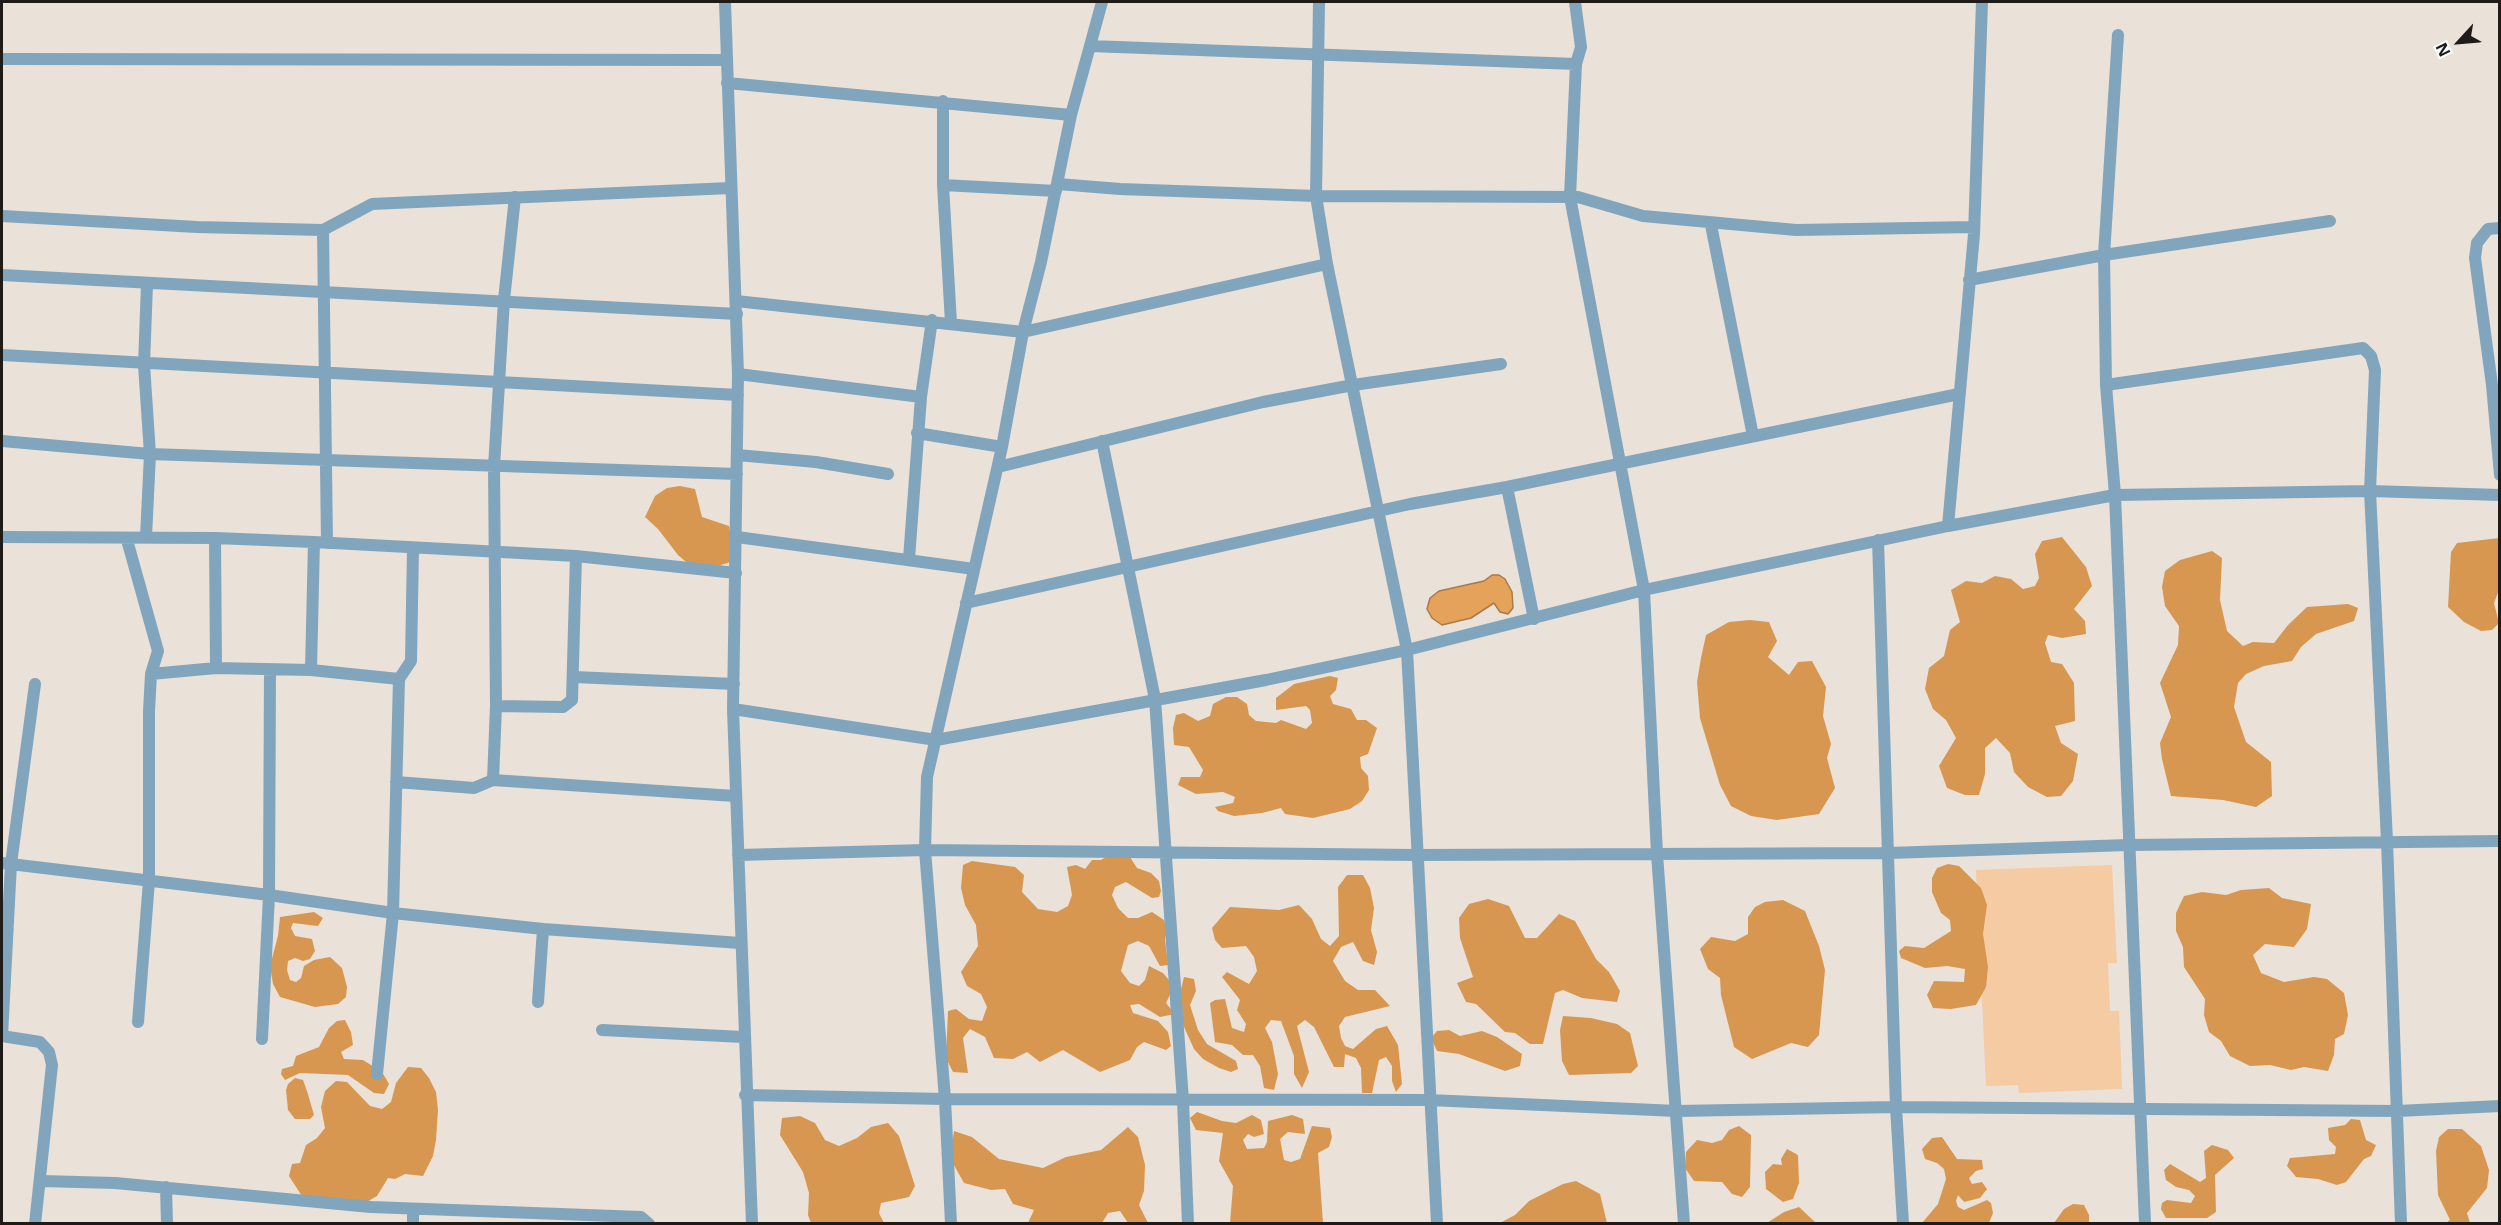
<!DOCTYPE html>
<html>
<head>
<meta charset="utf-8">
<style>
	body { margin:0 }
	#map { position:relative; width:2501px; height:1225px; overflow:hidden; background:#eae1d8; font-family:"Open Sans",sans-serif }
	canvas { display:block }
	.frame { position:absolute; inset:0; border:3px solid #1e1b18; pointer-events:none }
	.north { position:absolute; left:2429px; top:12px; width:60px; height:60px; -webkit-text-stroke:4px #fff; paint-order:stroke; rotate:244deg; font-size:16px; font-weight:700; line-height:24px; text-align:center; color:#1e1b18 }
	.north::after { content:''; display:block; margin:auto; width:21px; height:27px; background:#1e1b18; clip-path:polygon(50% 0,100% 100%,50% 72%,0 100%) }
</style>
</head>
<body>
<div id="map">
<canvas width="2501" height="1225"></canvas>
<div class="frame"></div>
<div class="north">N</div>
</div>
<script>
const c = document.querySelector('canvas').getContext('2d');
c.lineJoin = 'round';
function fillPath(path, color) { c.fillStyle = color; c.fill(path, 'evenodd'); }
const toPath = rows => new Path2D(rows.map(r => 'M' + r).join(''));
function trace(path, color, width, dash) { c.strokeStyle = color; c.lineWidth = width; c.lineCap = dash ? 'butt' : 'round'; c.setLineDash(dash || []); c.stroke(path); }
fillPath(toPath([
	[2112,865,2117,963,2108,963,2110,1011,2119,1011,2122,1089,2019,1093,2018,1085,1986,1086,1976,870]
]), '#f4cba2');
fillPath(toPath([
	[680,486,695,489,702,517,729,526,733,546,730,562,712,568,692,567,678,555,658,529,645,517,655,496,667,488],
	[2062,537,2086,567,2092,586,2074,609,2085,621,2086,634,2062,638,2048,635,2045,643,2051,662,2062,664,2074,683,2075,721,2055,726,2061,743,2078,754,2073,781,2061,796,2047,797,2028,787,2014,772,2010,753,1996,738,1985,748,1985,774,1979,795,1965,795,1947,788,1939,766,1956,738,1946,720,1933,709,1925,689,1929,668,1944,656,1950,630,1960,622,1951,590,1966,581,1982,583,1995,576,2011,579,2023,589,2035,586,2039,578,2035,554,2042,541],
	[2499,538,2499,590,2494,603,2499,623,2492,630,2481,631,2464,622,2448,607,2451,552,2457,543],
	[2212,551,2222,558,2220,600,2227,631,2243,646,2253,642,2274,643,2288,625,2307,607,2348,604,2358,608,2354,621,2316,634,2301,647,2292,661,2264,666,2246,674,2238,683,2234,707,2246,742,2271,762,2272,796,2256,807,2223,800,2171,796,2162,759,2160,743,2171,717,2160,683,2178,645,2179,626,2165,606,2162,587,2165,571,2180,560],
	[1750,620,1769,622,1777,641,1768,657,1789,675,1798,662,1812,661,1826,687,1823,716,1831,744,1827,758,1835,788,1819,814,1777,820,1751,816,1731,806,1720,785,1700,718,1697,682,1701,658,1706,635,1729,622],
	[1330,676,1338,678,1336,690,1330,696,1333,704,1351,709,1357,720,1366,720,1377,728,1368,754,1360,757,1361,768,1368,776,1369,790,1362,801,1350,809,1313,818,1285,814,1281,808,1262,813,1234,816,1218,811,1215,807,1233,803,1235,797,1223,792,1196,794,1178,785,1181,777,1200,777,1203,770,1189,747,1174,745,1173,728,1176,715,1184,713,1198,721,1210,716,1213,704,1226,697,1237,697,1247,704,1249,715,1256,721,1276,723,1281,720,1306,729,1312,723,1310,710,1306,706,1276,710,1276,698,1294,684],
	[1116,851,1128,854,1137,868,1151,873,1159,881,1161,891,1159,897,1152,898,1126,882,1115,887,1112,895,1118,908,1128,918,1138,918,1152,912,1164,920,1167,931,1165,939,1168,965,1160,966,1149,946,1138,941,1128,945,1121,971,1130,983,1139,986,1145,980,1149,966,1163,973,1174,986,1166,1003,1175,1014,1160,1017,1139,1004,1130,1005,1133,1013,1158,1021,1168,1032,1171,1046,1166,1050,1144,1042,1137,1047,1130,1060,1100,1072,1063,1050,1040,1062,1027,1052,1013,1059,994,1058,985,1037,970,1029,963,1038,968,1073,953,1072,946,1058,948,1011,956,1009,969,1019,982,1021,987,1007,981,994,967,986,961,972,978,946,976,925,965,905,961,888,963,865,972,861,1015,867,1024,875,1022,892,1038,909,1057,912,1068,906,1072,895,1067,867,1076,865,1085,869,1092,860,1101,860],
	[1948,864,1959,866,1981,888,1987,905,1983,934,1988,967,1986,987,1976,1005,1951,1009,1933,1008,1927,995,1934,981,1964,982,1965,969,1947,966,1925,968,1901,958,1899,951,1905,946,1924,948,1951,931,1950,920,1941,913,1932,892,1932,878,1937,868],
	[1347,875,1363,875,1370,888,1374,908,1371,930,1377,952,1374,965,1363,961,1353,942,1341,947,1333,961,1345,981,1358,990,1375,990,1390,1006,1345,1017,1339,1026,1341,1038,1345,1046,1353,1049,1376,1029,1387,1026,1398,1045,1402,1084,1396,1092,1392,1081,1392,1066,1386,1057,1379,1060,1372,1093,1362,1093,1361,1068,1356,1058,1345,1054,1344,1067,1334,1067,1314,1027,1305,1020,1297,1026,1309,1072,1302,1088,1294,1074,1294,1056,1281,1021,1271,1020,1265,1028,1272,1042,1278,1074,1274,1090,1264,1088,1260,1066,1253,1055,1243,1055,1232,1045,1215,1042,1210,1003,1215,1000,1225,999,1232,1028,1244,1032,1246,1024,1237,1010,1240,1000,1222,977,1227,972,1249,984,1257,971,1254,957,1246,946,1222,948,1215,940,1212,928,1230,907,1279,910,1299,905,1312,919,1321,939,1330,946,1339,936,1338,887],
	[2269,888,2282,898,2311,904,2307,929,2294,947,2265,944,2253,955,2261,973,2284,982,2314,977,2327,979,2344,993,2348,1015,2344,1034,2335,1039,2334,1055,2328,1071,2304,1067,2291,1070,2270,1065,2250,1066,2230,1056,2221,1041,2209,1032,2204,1015,2205,999,2184,967,2183,947,2176,931,2176,913,2184,896,2202,892,2226,895,2241,890],
	[1488,899,1509,906,1525,938,1537,938,1559,914,1575,921,1596,959,1609,972,1620,991,1617,1002,1582,998,1563,990,1555,993,1543,1044,1530,1044,1515,1033,1505,1032,1476,1004,1466,1002,1457,983,1473,977,1460,938,1459,918,1469,904],
	[1783,900,1805,911,1819,946,1825,970,1819,1035,1808,1047,1791,1043,1752,1059,1734,1047,1721,995,1720,978,1708,969,1700,949,1711,937,1735,941,1748,934,1748,917,1755,907,1765,902],
	[314,912,323,918,318,926,293,923,291,928,295,936,312,939,315,951,310,959,303,961,295,958,288,961,287,970,290,980,296,982,301,978,304,966,314,960,330,957,342,968,347,987,346,997,338,1004,315,1007,280,997,273,984,270,966,278,936,280,917],
	[1184,977,1194,979,1196,991,1190,1005,1198,1030,1207,1044,1236,1061,1238,1069,1231,1072,1219,1068,1203,1059,1194,1049,1180,1018,1181,989],
	[1563,1016,1591,1018,1617,1024,1630,1033,1638,1066,1631,1073,1569,1075,1562,1061,1560,1030],
	[345,1020,351,1032,353,1045,341,1052,344,1059,363,1060,382,1072,389,1084,384,1094,374,1093,348,1075,300,1073,285,1080,281,1074,282,1069,293,1066,296,1056,319,1047,329,1028,337,1021],
	[1449,1030,1460,1036,1482,1031,1497,1037,1522,1054,1520,1066,1505,1071,1459,1054,1437,1051,1431,1038,1437,1031],
	[408,1067,421,1068,429,1078,436,1092,438,1110,436,1140,433,1156,423,1176,405,1174,395,1179,388,1178,377,1196,358,1207,307,1204,289,1176,292,1164,300,1163,306,1145,317,1138,325,1128,321,1107,325,1091,336,1081,347,1082,370,1106,382,1109,391,1102,396,1083],
	[295,1078,303,1080,307,1091,314,1115,310,1119,295,1119,288,1110,286,1090,288,1084],
	[1197,1112,1222,1121,1236,1123,1252,1115,1261,1120,1264,1134,1254,1137,1248,1134,1243,1140,1247,1149,1264,1148,1267,1142,1268,1121,1292,1115,1303,1119,1305,1134,1288,1132,1280,1139,1284,1160,1291,1162,1300,1159,1312,1126,1330,1128,1332,1137,1329,1147,1318,1153,1323,1223,1230,1223,1233,1186,1219,1161,1223,1133,1196,1130,1190,1118],
	[800,1116,815,1123,825,1140,839,1146,857,1138,871,1127,888,1123,899,1136,915,1186,909,1197,881,1203,879,1213,884,1223,811,1223,808,1215,809,1193,803,1172,780,1135,782,1118],
	[2351,1119,2360,1120,2366,1140,2376,1145,2371,1156,2364,1159,2346,1182,2337,1185,2318,1179,2296,1177,2287,1166,2290,1158,2335,1154,2336,1147,2329,1140,2328,1128,2345,1125],
	[1739,1126,1751,1135,1750,1187,1742,1197,1732,1194,1722,1182,1694,1181,1685,1168,1686,1152,1697,1140,1712,1143,1722,1140,1729,1130],
	[1128,1127,1138,1137,1145,1165,1144,1191,1139,1205,1148,1223,1128,1223,1120,1211,1108,1213,1102,1223,1028,1223,1034,1210,1013,1204,1005,1189,991,1190,964,1183,950,1158,954,1131,972,1137,999,1159,1043,1168,1066,1157,1101,1150],
	[2448,1129,2462,1129,2481,1146,2489,1170,2487,1188,2467,1213,2470,1223,2446,1223,2450,1220,2438,1195,2436,1151,2439,1137],
	[1942,1137,1957,1159,1982,1160,1983,1169,1976,1171,1969,1178,1972,1184,1982,1182,1987,1189,1980,1198,1964,1202,1958,1195,1956,1201,1958,1207,1964,1210,1987,1200,1991,1203,1993,1213,1989,1223,1922,1223,1938,1204,1946,1179,1944,1169,1937,1163,1925,1159,1922,1149,1932,1138],
	[2212,1145,2228,1150,2234,1158,2215,1175,2216,1212,2207,1218,2166,1218,2161,1209,2162,1203,2167,1200,2191,1203,2195,1196,2189,1190,2176,1187,2166,1180,2164,1170,2170,1164,2200,1182,2206,1178,2204,1151],
	[1787,1149,1798,1155,1799,1183,1793,1199,1783,1202,1766,1189,1765,1172,1773,1164,1782,1165,1781,1159],
	[1576,1181,1600,1194,1607,1223,1500,1223,1515,1215,1529,1201,1563,1184],
	[2073,1204,2084,1205,2089,1215,2089,1223,2054,1223,2064,1209],
	[1799,1207,1816,1223,1767,1223,1784,1212]
]), '#d89750');
const water = toPath([
	[1492,575,1499,575,1505,579,1512,592,1513,608,1508,614,1500,612,1494,603,1471,618,1442,625,1432,618,1427,609,1430,598,1439,591,1484,581,1492,575]
]);
fillPath(water, '#e4a25b');
trace(water, '#a97a47', 1.5);
trace(toPath([
	[725,2,738,374,733,709,752,1224],
	[1319,2,1316,196,1327,264,1407,650,1437,1224],
	[1575,2,1581,47,1576,64,1570,197,1644,590,1657,854,1684,1224],
	[2118,35,2104,255,2330,221],
	[1090,46,1576,64],
	[2,59,727,60],
	[727,83,1071,115],
	[943,101,943,185,951,323],
	[1058,184,1120,189,1316,196,1578,197,1643,216,1796,230,1974,227],
	[943,185,1056,191],
	[2,216,197,227,323,230,372,204,730,188],
	[1711,225,1753,436],
	[2500,228,2488,229,2477,243,2475,258,2492,385,2500,475],
	[323,230,327,543],
	[2,275,737,314],
	[1969,280,2104,255,2106,385,2115,495,2145,1224],
	[736,301,1023,332,1327,264],
	[2,355,738,395],
	[738,374,921,397],
	[2106,385,2363,348,2371,356,2375,370,2370,491,2387,841,2401,1224],
	[917,433,1002,447],
	[2,441,150,454,737,474],
	[1102,441,1155,699,1183,1101,1188,1224],
	[737,455,816,462,888,474],
	[998,467,1263,402,1353,385,1501,364],
	[1507,487,1534,619],
	[1948,526,1974,234,1982,2],
	[2,537,215,538,314,542,576,556,736,573],
	[146,537,150,454,144,365,147,284],
	[737,537,974,569],
	[215,538,216,668],
	[127,540,158,651,151,674,149,711,149,881,138,1022],
	[1878,540,1896,1107,1903,1224],
	[909,559,921,397,932,320],
	[966,603,1410,504,1507,487,1959,394],
	[311,670,314,542],
	[151,674,216,668,311,670,399,679,411,661,413,549],
	[574,677,734,684],
	[496,706,563,707,572,700,576,556],
	[733,709,936,740,1266,680,1407,650,1644,590,1948,526,2115,495,2370,491,2500,495],
	[493,780,496,706,494,467,504,300,515,197],
	[396,782,474,788,493,780,735,796],
	[738,855,925,850,1418,855,1889,853,2128,845,2500,841],
	[2,863,269,895,393,913,543,929,740,943],
	[538,1002,543,929],
	[602,1030,743,1037],
	[2,1036,11,864,35,684],
	[2,1036,40,1042,49,1052,52,1065,35,1224],
	[262,1039,269,895,270,670],
	[377,1074,393,913,399,679],
	[745,1095,945,1099,1429,1100,1677,1111,1896,1107,2398,1111,2500,1106],
	[41,1181,115,1183,371,1207,641,1217,649,1224],
	[166,1187,167,1224],
	[413,1224,413,1209],
	[951,1224,945,1099,925,850,927,777,1002,447,1023,332,1041,262,1071,115,1102,2]
]), '#81a5bd', 12);
</script>
</body>
</html>
